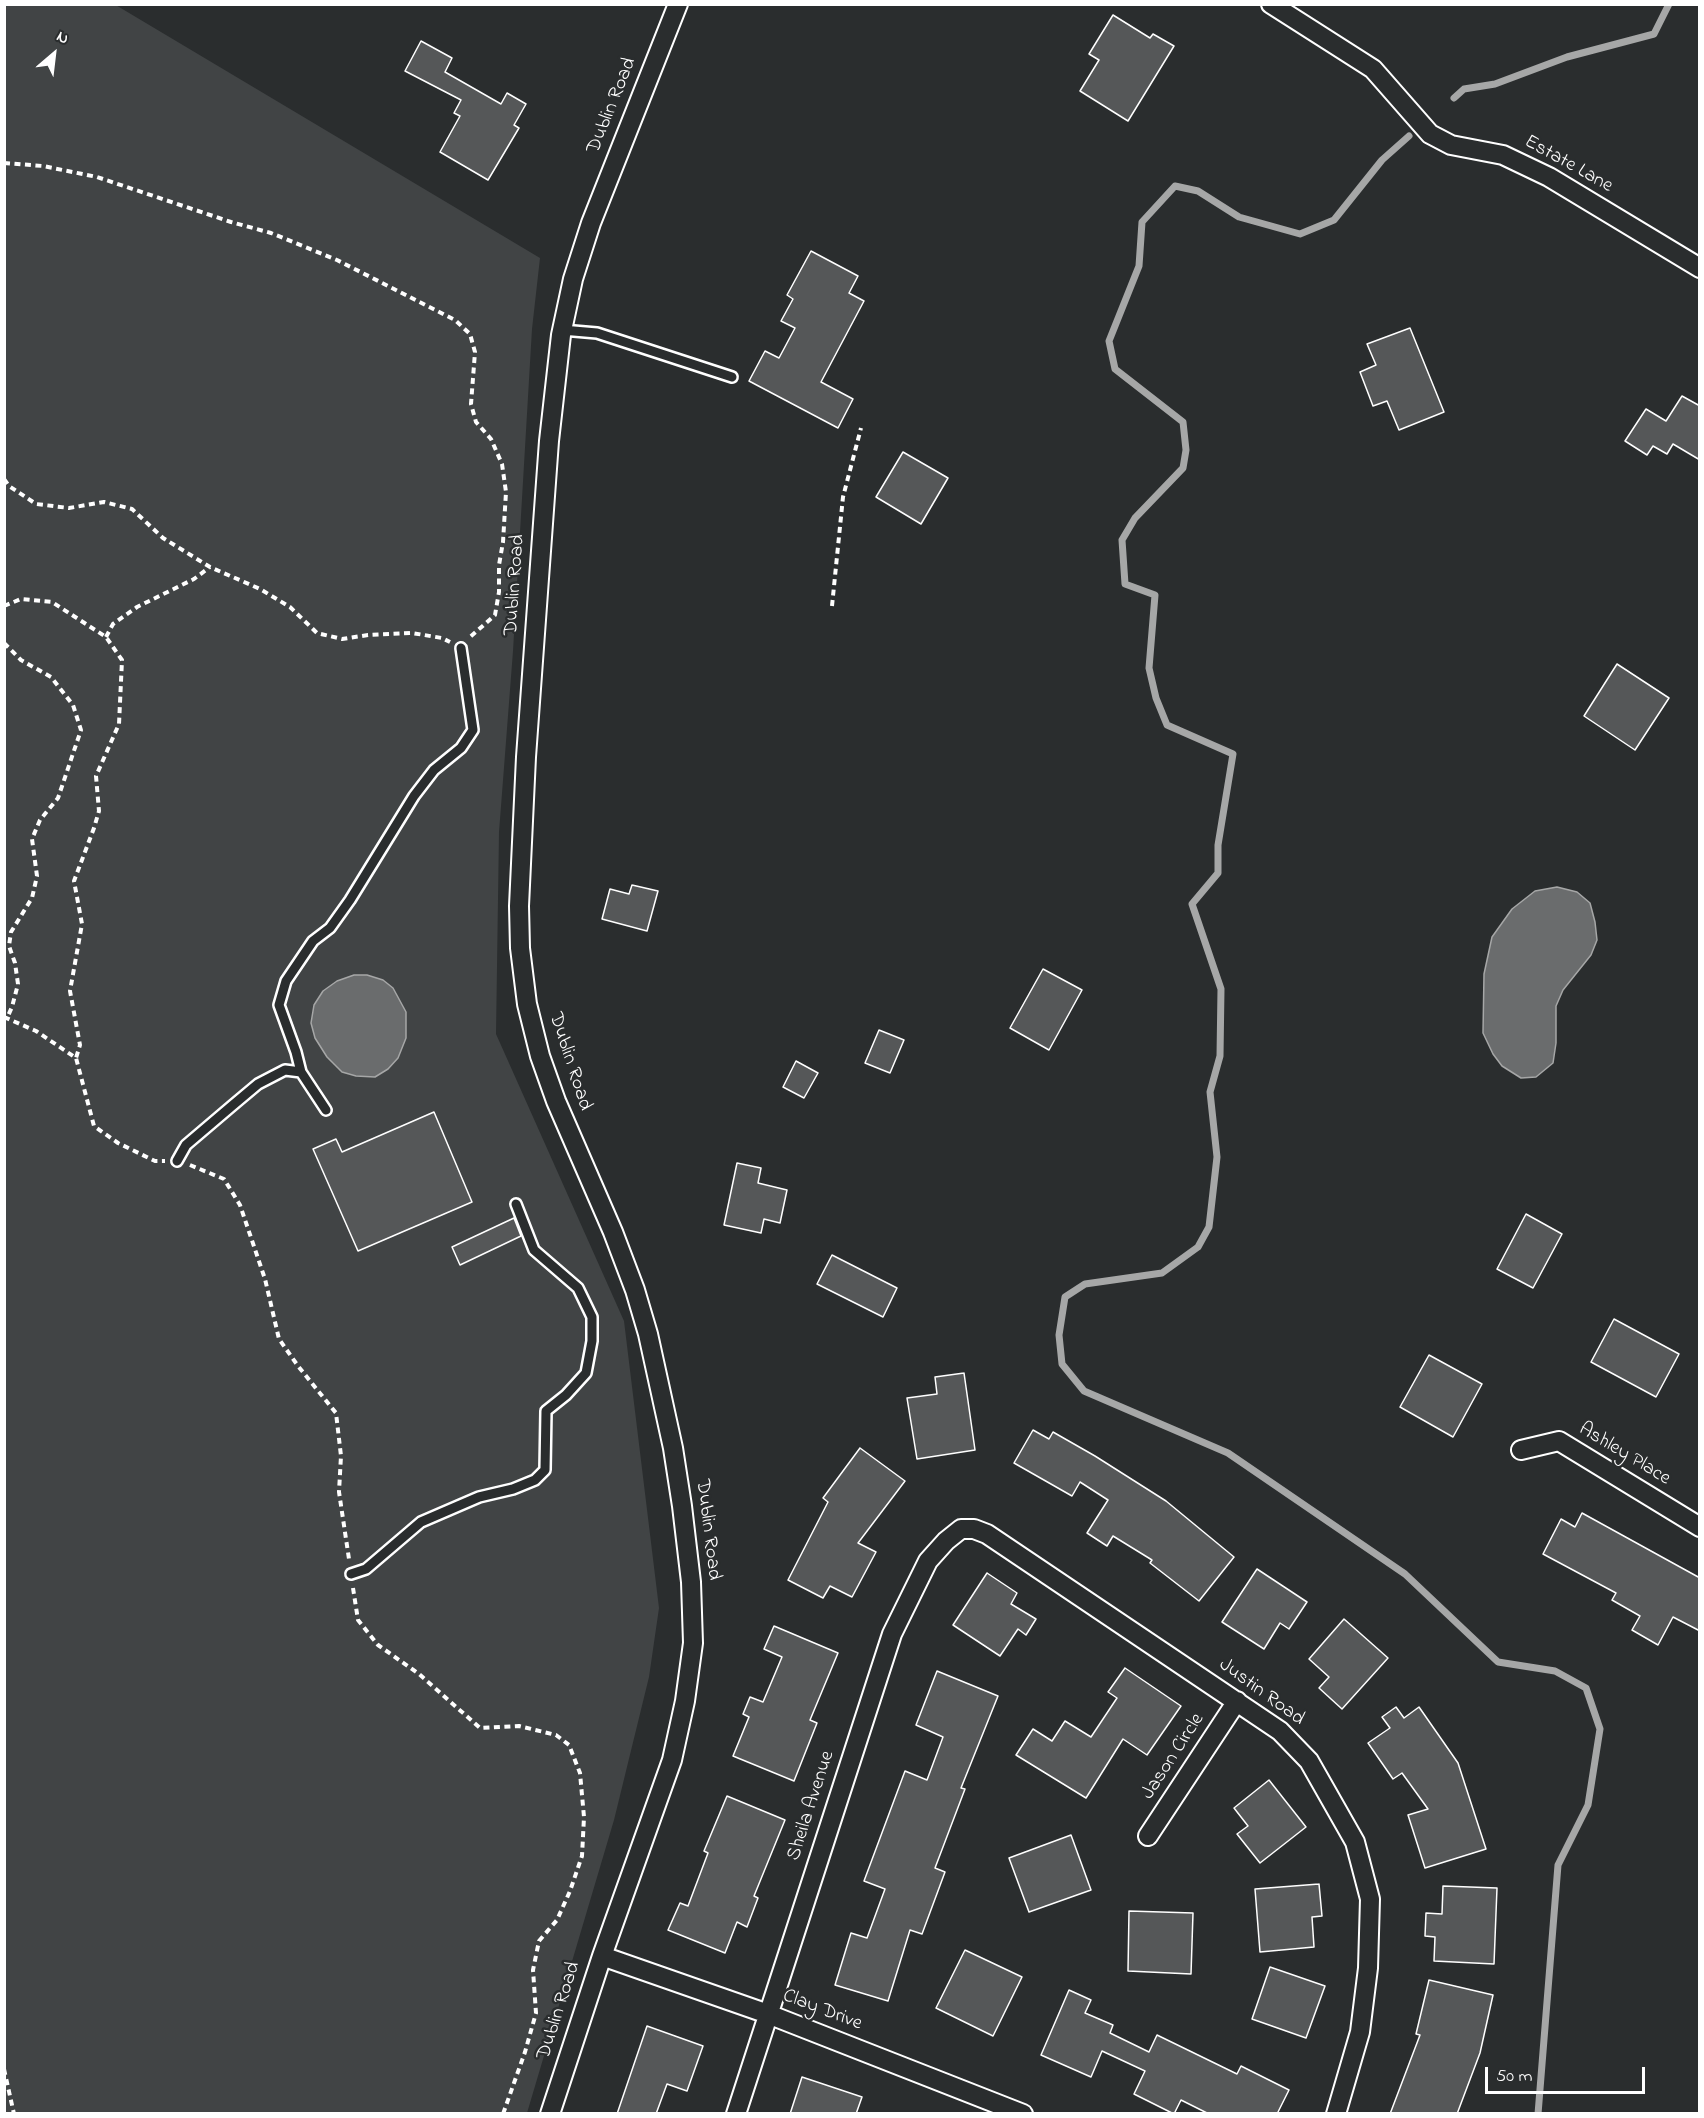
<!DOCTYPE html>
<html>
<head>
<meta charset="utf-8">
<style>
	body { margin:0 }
	#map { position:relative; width:1704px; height:2118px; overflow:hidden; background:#2a2d2e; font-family:"Indie Flower",sans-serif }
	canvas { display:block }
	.frame { position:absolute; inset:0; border:6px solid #fff; pointer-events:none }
	.north { position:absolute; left:24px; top:24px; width:60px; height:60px; -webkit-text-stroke:4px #2a2d2e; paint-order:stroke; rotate:28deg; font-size:16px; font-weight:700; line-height:24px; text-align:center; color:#fff }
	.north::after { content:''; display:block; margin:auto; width:21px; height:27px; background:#fff; clip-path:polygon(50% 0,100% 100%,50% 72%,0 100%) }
	.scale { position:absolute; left:1485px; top:2067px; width:160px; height:27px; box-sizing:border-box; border:3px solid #fff; border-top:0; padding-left:8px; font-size:18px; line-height:21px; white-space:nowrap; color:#fff; -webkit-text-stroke:4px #2a2d2e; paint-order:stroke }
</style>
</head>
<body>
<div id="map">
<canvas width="1704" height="2118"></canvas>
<div class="frame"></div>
<div class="north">N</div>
<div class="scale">50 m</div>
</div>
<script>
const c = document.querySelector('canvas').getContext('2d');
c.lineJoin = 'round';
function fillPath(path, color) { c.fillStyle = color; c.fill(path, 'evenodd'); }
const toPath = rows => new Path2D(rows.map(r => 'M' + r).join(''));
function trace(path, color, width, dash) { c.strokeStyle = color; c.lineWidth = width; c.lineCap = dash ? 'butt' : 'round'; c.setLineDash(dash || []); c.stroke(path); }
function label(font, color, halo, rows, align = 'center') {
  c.font = font + ' "Indie Flower",sans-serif'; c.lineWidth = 5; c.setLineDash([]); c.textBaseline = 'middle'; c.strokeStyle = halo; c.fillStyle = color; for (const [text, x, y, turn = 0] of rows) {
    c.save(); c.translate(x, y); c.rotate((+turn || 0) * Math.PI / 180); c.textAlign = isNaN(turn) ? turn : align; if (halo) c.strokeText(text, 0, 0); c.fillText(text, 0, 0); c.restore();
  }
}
fillPath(toPath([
	[114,4,540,258,532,329,513,651,499,832,496,1034,624,1321,659,1608,649,1677,614,1820,527,2113,5,2114,5,5]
]), '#414445');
const water = toPath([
	[1557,887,1577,892,1590,903,1595,922,1597,940,1591,955,1563,990,1556,1006,1556,1043,1553,1063,1536,1077,1521,1078,1502,1066,1493,1054,1483,1033,1484,974,1492,937,1512,909,1535,891,1557,887],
	[354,975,367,975,383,980,393,988,406,1012,406,1038,398,1058,388,1069,375,1077,356,1076,342,1072,327,1057,315,1038,311,1023,314,1005,323,991,337,981,354,975]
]);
fillPath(water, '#6a6c6d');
trace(water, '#a6a7a7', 1.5);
trace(toPath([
	[1454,98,1464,89,1495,84,1567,57,1654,34,1669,4],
	[1409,136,1382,160,1334,220,1300,234,1239,217,1198,191,1175,186,1142,222,1139,266,1109,341,1115,369,1183,422,1186,450,1183,468,1135,518,1122,540,1125,584,1155,595,1149,668,1156,698,1167,725,1233,754,1218,845,1218,873,1192,904,1221,989,1220,1056,1210,1092,1217,1157,1209,1227,1198,1247,1162,1273,1085,1284,1065,1297,1059,1335,1062,1364,1084,1391,1228,1453,1405,1574,1498,1662,1555,1671,1586,1688,1600,1729,1588,1805,1558,1865,1538,2114]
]), '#a6a7a7', 7);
const building = toPath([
	[1113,15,1150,38,1153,34,1174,46,1128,121,1080,91,1099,60,1089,54,1113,15],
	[421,41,452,58,445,72,501,104,507,93,526,104,514,125,519,128,488,180,440,152,460,116,454,113,461,100,405,71,421,41],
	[811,251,858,276,849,293,864,301,821,382,853,399,838,428,749,381,765,351,779,358,795,328,781,321,793,299,787,295,811,251],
	[1410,328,1444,412,1399,430,1387,401,1373,406,1360,372,1376,365,1367,344,1410,328],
	[1682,396,1700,406,1700,460,1673,444,1667,454,1653,446,1647,455,1625,441,1646,409,1666,421,1682,396],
	[903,452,948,478,921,524,876,497,903,452],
	[1617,664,1669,698,1635,750,1584,716,1617,664],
	[632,885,658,891,647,931,602,919,610,889,629,894,632,885],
	[1043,969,1082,990,1049,1050,1010,1028,1043,969],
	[879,1030,904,1040,890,1073,865,1063,879,1030],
	[796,1061,818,1073,804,1098,783,1087,796,1061],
	[434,1112,472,1202,358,1251,313,1149,336,1139,342,1152,434,1112],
	[737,1163,761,1168,758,1183,787,1190,780,1223,764,1219,761,1233,724,1225,737,1163],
	[1526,1214,1562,1234,1533,1288,1497,1269,1526,1214],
	[514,1218,521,1236,460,1265,452,1247,514,1218],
	[832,1255,897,1288,883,1317,817,1284,832,1255],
	[1614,1319,1679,1354,1656,1397,1591,1362,1614,1319],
	[1429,1355,1482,1384,1453,1437,1400,1407,1429,1355],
	[964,1373,975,1450,917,1459,907,1398,937,1394,935,1377,964,1373],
	[1033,1430,1049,1439,1053,1432,1095,1456,1166,1501,1234,1557,1199,1601,1150,1563,1152,1560,1113,1536,1107,1546,1087,1533,1108,1500,1080,1482,1072,1496,1014,1463,1033,1430],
	[860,1448,905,1481,858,1543,876,1552,852,1597,830,1586,823,1598,788,1580,828,1502,823,1498,860,1448],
	[1582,1513,1700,1578,1700,1631,1673,1617,1658,1645,1632,1630,1640,1616,1612,1600,1616,1593,1543,1554,1561,1519,1575,1527,1582,1513],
	[1257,1569,1307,1602,1289,1629,1280,1623,1264,1649,1222,1622,1257,1569],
	[987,1573,1017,1593,1011,1604,1036,1619,1026,1635,1018,1629,1000,1656,953,1625,987,1573],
	[1344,1619,1388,1658,1342,1709,1319,1688,1329,1677,1309,1659,1344,1619],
	[774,1626,838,1653,810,1720,817,1723,794,1781,733,1756,749,1717,743,1714,750,1697,763,1702,782,1657,764,1649,774,1626],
	[1125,1668,1181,1706,1147,1755,1123,1739,1086,1798,1016,1755,1033,1729,1052,1741,1065,1721,1091,1737,1117,1698,1108,1692,1125,1668],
	[937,1671,998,1696,961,1788,965,1789,935,1868,945,1872,922,1934,910,1930,888,2001,835,1985,851,1933,867,1938,885,1889,864,1881,905,1771,927,1780,943,1737,916,1725,937,1671],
	[1396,1707,1404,1718,1419,1707,1458,1763,1486,1849,1425,1868,1408,1815,1428,1809,1402,1773,1393,1779,1368,1743,1390,1728,1382,1717,1396,1707],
	[1269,1780,1306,1827,1260,1863,1237,1834,1248,1826,1234,1808,1269,1780],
	[727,1796,785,1820,754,1896,758,1898,747,1927,737,1922,725,1953,668,1930,680,1903,688,1906,708,1853,704,1851,727,1796],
	[1071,1835,1091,1890,1029,1912,1009,1858,1071,1835],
	[1319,1884,1322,1916,1312,1917,1314,1947,1260,1952,1255,1889,1319,1884],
	[1443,1886,1497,1888,1494,1964,1434,1961,1435,1937,1425,1936,1426,1913,1442,1914,1443,1886],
	[1129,1911,1193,1913,1191,1974,1128,1971,1129,1911],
	[965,1950,1022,1977,993,2036,936,2008,965,1950],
	[1270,1967,1325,1986,1306,2038,1252,2019,1270,1967],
	[1429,1980,1493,1995,1480,2053,1457,2114,1390,2114,1420,2035,1416,2034,1429,1980],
	[1069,1990,1091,2000,1085,2013,1113,2025,1110,2033,1149,2052,1157,2035,1237,2074,1241,2066,1289,2090,1277,2114,1209,2114,1181,2100,1174,2114,1134,2094,1145,2071,1102,2051,1091,2077,1041,2055,1069,1990],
	[647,2026,703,2046,687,2091,667,2084,656,2114,617,2114,647,2026],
	[802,2077,862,2097,856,2114,790,2114,802,2077]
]);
fillPath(building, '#555758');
trace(building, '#fff', 1.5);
const lane = toPath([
	[562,330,597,333,732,377],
	[301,1072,296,1052,279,1005,286,981,313,941,330,928,350,900,414,796,434,770,461,748,473,730,461,648],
	[177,1161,186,1145,233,1105,258,1084,285,1070,301,1072,326,1110],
	[351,1574,366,1569,421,1522,479,1497,513,1489,535,1480,545,1470,546,1411,566,1395,586,1373,592,1341,592,1317,578,1288,534,1250,516,1204]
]);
const street = toPath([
	[1271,4,1373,69,1430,134,1451,145,1503,155,1549,177,1700,268],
	[1521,1450,1559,1441,1700,1527],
	[1148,1836,1237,1701],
	[602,1956,768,2014,1023,2114],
	[550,2114,602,1956,672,1760,685,1701,693,1643,691,1582,682,1506,673,1448,648,1334,635,1290,613,1232,556,1101,540,1056,527,1004,520,948,519,906,526,757,549,441,561,335,573,279,591,223,678,4],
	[736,2114,892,1634,928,1561,946,1541,961,1529,974,1529,987,1534,1280,1731,1309,1761,1355,1842,1370,1899,1368,1968,1360,2032,1336,2114]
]);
trace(lane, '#fff', 14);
trace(street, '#fff', 22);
trace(toPath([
	[4,163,43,166,97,177,231,222,271,233,337,260,455,320,470,334,475,352,471,404,476,422,491,439,502,464,506,492,503,542,499,565,499,592,495,615,469,638],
	[4,479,9,486,36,504,69,508,104,502,132,509,163,538,210,567,260,589,290,607,317,633,342,639,368,635,412,633,442,638,450,642],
	[4,606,21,599,52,602,106,637,122,660,119,724,96,776,99,811,94,828,74,881,82,924,70,991,80,1045,76,1058],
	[832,606,843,497,861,428],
	[106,637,113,624,137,607,194,579,210,567],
	[4,643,21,660,51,677,73,705,81,730,58,798,40,820,32,839,37,876,32,898,11,932,9,946,15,963,18,984,12,1007,7,1018],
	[4,1017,36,1031,76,1058,94,1126,118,1143,155,1161,165,1161],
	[190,1165,224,1179,240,1205,265,1279,279,1339,298,1366,336,1413,341,1456,339,1492,349,1559],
	[353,1588,358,1620,378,1645,419,1674,480,1728,519,1726,556,1735,569,1745,580,1773,584,1817,582,1856,570,1891,557,1920,539,1941,533,1970,536,2013,525,2052,503,2114],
	[4,2069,14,2114]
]), '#fff', 4, [6, 4.5]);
trace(lane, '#2a2d2e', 9);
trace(street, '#2a2d2e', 18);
label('20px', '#fff', '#2a2d2e', [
	["Dublin Road",613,106,-68],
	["Estate Lane",1568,165,29],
	["Dublin Road",516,585,-86],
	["Dublin Road",569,1062,72],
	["Ashley Place",1624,1455,31],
	["Dublin Road",707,1530,83],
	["Justin Road",1261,1693,36],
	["Jason Circle",1174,1757,-57],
	["Sheila Avenue",812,1806,-72],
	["Dublin Road",560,2011,-72],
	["Clay Drive",822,2011,21]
]);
</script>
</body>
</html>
